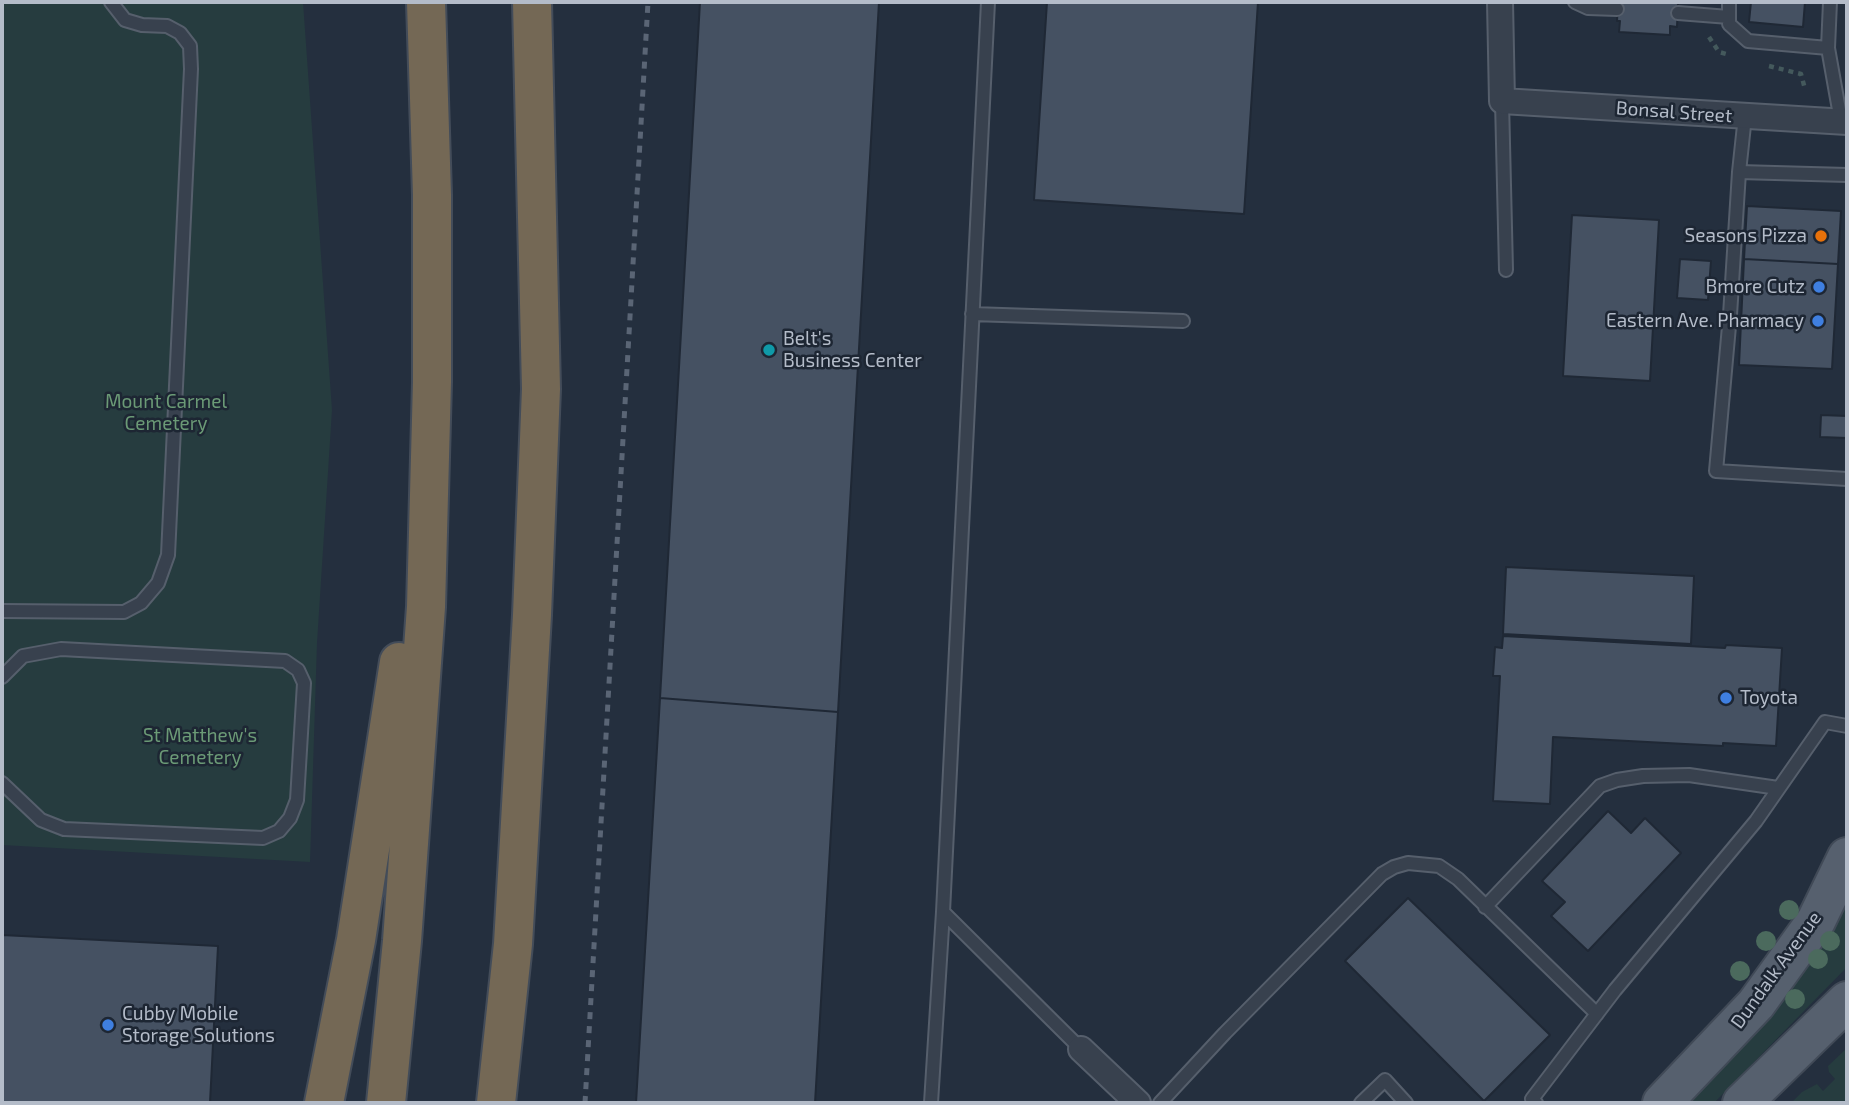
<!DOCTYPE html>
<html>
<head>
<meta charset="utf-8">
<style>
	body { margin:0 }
	#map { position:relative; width:1849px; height:1105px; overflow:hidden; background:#242f3e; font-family:"Exo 2",sans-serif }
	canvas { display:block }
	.frame { position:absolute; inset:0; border:4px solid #b4bcc9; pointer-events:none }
</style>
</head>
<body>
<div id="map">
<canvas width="1849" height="1105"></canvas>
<div class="frame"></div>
</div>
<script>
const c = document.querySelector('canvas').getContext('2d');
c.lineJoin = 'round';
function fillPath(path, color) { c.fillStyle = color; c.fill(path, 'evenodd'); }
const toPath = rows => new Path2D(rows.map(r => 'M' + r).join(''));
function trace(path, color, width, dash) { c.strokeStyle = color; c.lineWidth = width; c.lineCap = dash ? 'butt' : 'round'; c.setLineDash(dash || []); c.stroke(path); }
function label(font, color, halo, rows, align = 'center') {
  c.font = font + ' "Exo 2",sans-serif'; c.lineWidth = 5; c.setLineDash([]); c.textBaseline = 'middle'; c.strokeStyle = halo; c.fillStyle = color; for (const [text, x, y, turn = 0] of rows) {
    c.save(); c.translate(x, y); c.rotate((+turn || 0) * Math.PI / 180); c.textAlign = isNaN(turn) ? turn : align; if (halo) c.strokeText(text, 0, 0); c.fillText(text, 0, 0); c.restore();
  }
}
fillPath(toPath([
	[2,2,303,2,332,410,317,643,310,862,2,845],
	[1847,892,1847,967,1714,1103,1680,1103],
	[1847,1048,1847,1103,1791,1103,1802,1092,1817,1084,1823,1091,1835,1079,1829,1072,1828,1066]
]), '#263c3f');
const building = toPath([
	[700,2,879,2,838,712,660,698,700,2],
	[1047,2,1258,2,1244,214,1034,200,1047,2],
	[1618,2,1678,2,1677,27,1670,26,1670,35,1619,32,1620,21,1617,21,1618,2],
	[1751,2,1805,2,1803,27,1749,22,1751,2],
	[1747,206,1841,211,1838,264,1744,259,1747,206],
	[1572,215,1659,220,1650,381,1563,376,1572,215],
	[1680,259,1711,261,1708,300,1677,298,1680,259],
	[1744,259,1838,264,1832,369,1739,365,1744,259],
	[1821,415,1847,416,1847,438,1820,437,1821,415],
	[1506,567,1694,576,1691,644,1503,634,1506,567],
	[1503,636,1725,648,1726,645,1782,648,1776,746,1723,743,1723,746,1553,737,1550,804,1493,801,1500,676,1493,676,1495,647,1502,648,1503,636],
	[660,698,838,712,815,1103,636,1103,660,698],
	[1608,811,1631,833,1645,818,1681,853,1588,951,1551,916,1565,902,1542,881,1608,811],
	[1408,898,1550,1035,1484,1101,1345,961,1408,898],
	[2,935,218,946,210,1103,2,1103,2,935]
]);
fillPath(building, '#455162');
trace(building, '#1f2835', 2);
const service = toPath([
	[1575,2,1588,8,1617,9],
	[1729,2,1729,24,1748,41,1828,48,1841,121],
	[1678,13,1729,17],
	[1828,48,1830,2],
	[1502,101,1506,270],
	[1745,116,1739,172,1730,315,1716,471,1847,479],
	[1739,172,1847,175],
	[972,314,1183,321],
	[2,611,124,612,141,603,158,583,168,555,191,69,190,46,180,33,167,26,142,25,125,20,111,2],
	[2,677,23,656,61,649,285,661,298,670,304,683,297,800,290,818,279,831,263,838,64,829,41,820,2,783],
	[1485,907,1600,786,1617,780,1643,776,1689,775,1778,788],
	[943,912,1081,1049],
	[931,1103,943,912,988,2],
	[1160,1103,1225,1033,1382,874,1394,867,1408,863,1439,866,1458,879,1597,1014],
	[1361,1103,1385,1080,1406,1103],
	[1536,1103,1532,1099,1615,990,1756,821,1825,722,1847,726]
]);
const minor = toPath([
	[1500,2,1502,101,1847,122],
	[1081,1049,1138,1103]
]);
const primary = toPath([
	[1662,1103,1756,1004,1816,921,1847,857],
	[1742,1103,1847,1001]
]);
const motorway = toPath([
	[324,1103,356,940,399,662],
	[386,1103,402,941,426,607,432,382,432,195,426,2],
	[496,1103,513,944,532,615,541,389,532,2]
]);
trace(service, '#565f6c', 16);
trace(minor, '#565f6c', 28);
trace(primary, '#414a57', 42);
trace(motorway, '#434c59', 42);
trace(toPath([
	[1709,37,1719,52,1730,55],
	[1769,66,1801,74,1805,89]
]), '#44595c', 4.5, [5, 5]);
trace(service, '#38414e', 12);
trace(minor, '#38414e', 24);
trace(primary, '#56606e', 38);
trace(motorway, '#746855', 38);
trace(toPath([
	[585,1103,648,2]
]), '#5a6575', 5, [7, 7]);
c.fillStyle = '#4b6a5d';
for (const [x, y] of [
	[1789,910],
	[1766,941],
	[1830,941],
	[1818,959],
	[1740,971],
	[1795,999]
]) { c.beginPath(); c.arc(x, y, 10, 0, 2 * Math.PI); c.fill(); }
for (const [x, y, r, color] of [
	[1821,236,7,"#e8710a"],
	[1819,287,7,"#3f7fe0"],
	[1818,321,7,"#3f7fe0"],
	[769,350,7,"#0f9aa8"],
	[1726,698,7,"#3f7fe0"],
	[108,1025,7,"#3f7fe0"]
]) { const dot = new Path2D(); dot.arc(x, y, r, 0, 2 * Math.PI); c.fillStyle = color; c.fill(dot); trace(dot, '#1d2633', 2.5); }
label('19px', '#b4bcc9', '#1d2633', [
	["Bonsal Street",1674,112,4],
	["Dundalk Avenue",1776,970,-54]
]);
label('19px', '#b4bcc9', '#1d2633', [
	["Seasons Pizza",1807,236],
	["Bmore Cutz",1805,287],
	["Eastern Ave. Pharmacy",1804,321],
	["Belt's",783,339,"left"],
	["Business Center",783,361,"left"],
	["Toyota",1740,698,"left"],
	["Cubby Mobile",122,1014,"left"],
	["Storage Solutions",122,1036,"left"]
], 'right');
label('19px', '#6b9a76', '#1d2633', [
	["Mount Carmel",166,402],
	["Cemetery",166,424],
	["St Matthew's",200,736],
	["Cemetery",200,758]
]);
</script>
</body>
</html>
